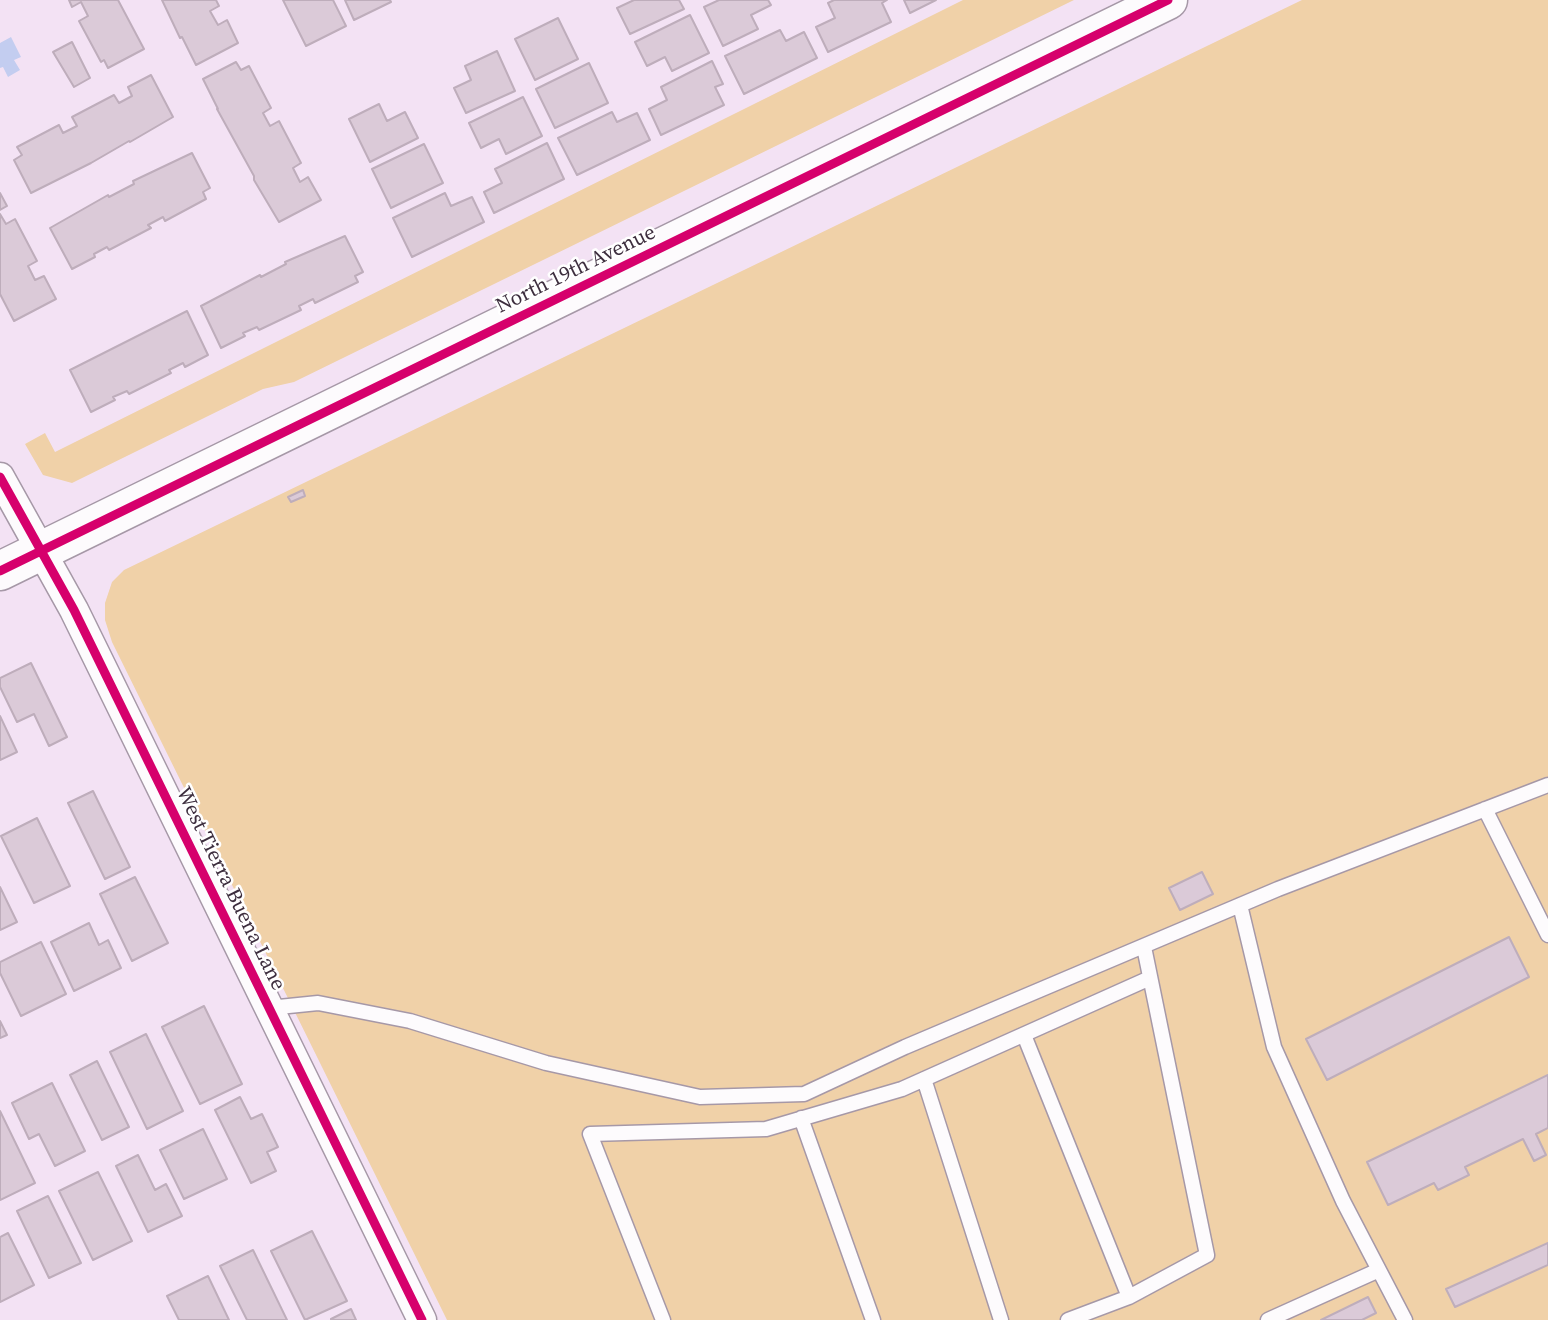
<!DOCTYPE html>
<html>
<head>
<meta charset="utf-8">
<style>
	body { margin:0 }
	canvas { display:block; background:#f3e2f4 }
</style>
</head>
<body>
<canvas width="1548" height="1320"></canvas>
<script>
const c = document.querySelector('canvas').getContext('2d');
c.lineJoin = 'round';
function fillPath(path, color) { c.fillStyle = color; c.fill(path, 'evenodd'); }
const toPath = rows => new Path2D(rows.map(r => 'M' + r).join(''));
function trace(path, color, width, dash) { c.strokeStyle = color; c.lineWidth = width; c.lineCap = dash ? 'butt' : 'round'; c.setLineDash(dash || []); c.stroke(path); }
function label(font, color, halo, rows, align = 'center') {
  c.font = font + ' "Source Serif 4",serif'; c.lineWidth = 5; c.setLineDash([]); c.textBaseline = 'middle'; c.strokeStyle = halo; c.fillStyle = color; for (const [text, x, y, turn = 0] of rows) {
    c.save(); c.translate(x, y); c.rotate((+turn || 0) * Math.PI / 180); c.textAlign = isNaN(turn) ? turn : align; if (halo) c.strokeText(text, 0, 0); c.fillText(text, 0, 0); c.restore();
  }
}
fillPath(toPath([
	[963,0,1074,0,294,382,263,389,72,483,43,475,25,444,45,433,55,452],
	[1302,0,1548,0,1548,1320,447,1320,112,642,105,620,105,603,112,582,124,570]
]), '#f0d1a8');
fillPath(toPath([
	[11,37,21,57,14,60,20,70,8,77,3,67,0,68,0,43]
]), '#c3cdf0');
const building = toPath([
	[69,0,118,0,144,49,108,68,104,60,101,62,79,21,88,16,81,2,72,7,69,0],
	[162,0,216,0,219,6,210,11,218,25,227,20,238,43,196,65,182,37,180,38,162,0],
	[283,0,333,0,346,26,306,46,283,0],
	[345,0,390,0,391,2,354,20,345,0],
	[634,0,679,0,684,9,630,34,617,8,634,0],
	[719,0,768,0,771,5,751,15,758,29,723,46,704,7,719,0],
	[834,0,887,0,882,3,891,22,828,52,816,27,835,18,828,3,834,0],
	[904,0,936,0,910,13,904,0],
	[690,15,709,53,672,71,665,57,647,66,635,42,690,15],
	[558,18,578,59,535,80,515,39,558,18],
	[780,30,786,41,804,32,817,58,744,94,725,56,780,30],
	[72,42,90,78,74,87,53,52,72,42],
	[497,51,515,91,466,113,454,88,471,80,465,66,497,51],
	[712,61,723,84,715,87,724,105,661,135,649,109,667,100,661,87,712,61],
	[236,62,241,70,249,66,271,108,263,113,270,126,279,121,301,163,293,168,300,182,308,177,321,200,279,222,254,180,254,176,217,109,218,109,203,79,236,62],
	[589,63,608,103,555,128,536,89,589,63],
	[151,75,173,117,130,142,129,141,91,163,31,193,14,160,22,155,17,147,59,125,63,133,77,126,72,117,114,95,119,103,132,96,128,87,151,75],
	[523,97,542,136,506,154,499,139,481,148,469,123,523,97],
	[379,104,387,121,405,112,418,138,370,162,349,119,379,104],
	[612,112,617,122,637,113,650,140,577,175,558,138,612,112],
	[547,143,564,179,494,213,484,192,502,183,495,169,547,143],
	[424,144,443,183,391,208,372,169,424,144],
	[192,153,210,188,203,192,206,199,165,221,163,217,148,225,151,228,109,250,107,247,94,254,95,257,72,269,50,228,108,195,109,197,134,184,133,181,192,153],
	[0,193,7,206,0,210,0,193],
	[445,193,451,206,472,197,484,222,412,257,393,218,445,193],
	[0,214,6,224,15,219,37,261,28,266,35,280,44,276,56,299,14,321,0,294,0,214],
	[345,236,363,272,355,276,358,282,315,303,313,299,299,306,301,310,259,330,257,327,243,333,245,336,221,348,201,306,260,275,261,277,286,264,285,262,345,236],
	[187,311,208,355,185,367,183,363,169,370,171,373,129,394,127,391,113,397,115,400,91,412,70,370,187,311],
	[303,490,305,496,291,502,288,497,303,490],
	[31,663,67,737,49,746,34,714,17,722,0,687,0,678,31,663],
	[0,716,17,752,0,760,0,716],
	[93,791,130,867,105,879,68,803,93,791],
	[37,818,70,886,34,903,1,836,37,818],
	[1202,872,1213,894,1180,910,1169,888,1202,872],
	[135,877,168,943,132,961,100,894,135,877],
	[0,887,17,922,0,930,0,887],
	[89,923,99,945,108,940,121,968,74,991,51,942,89,923],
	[1509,937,1529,977,1327,1080,1306,1039,1509,937],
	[41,942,66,994,21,1016,0,973,0,962,41,942],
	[204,1006,242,1084,200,1104,162,1027,204,1006],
	[0,1021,7,1035,0,1038,0,1021],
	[146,1034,183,1111,147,1129,110,1052,146,1034],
	[97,1061,129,1127,102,1140,70,1075,97,1061],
	[1548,1075,1548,1128,1536,1134,1546,1155,1534,1161,1523,1139,1465,1167,1469,1175,1438,1190,1434,1183,1388,1205,1367,1162,1548,1075],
	[52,1083,85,1151,55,1166,39,1134,29,1139,12,1103,52,1083],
	[240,1097,251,1119,262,1114,278,1147,267,1152,276,1171,251,1183,215,1110,240,1097],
	[0,1111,35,1183,0,1200,0,1111],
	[203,1129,227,1179,184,1199,160,1150,203,1129],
	[138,1155,155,1190,166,1184,182,1216,148,1232,116,1166,138,1155],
	[98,1172,132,1241,93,1260,59,1191,98,1172],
	[48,1196,81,1263,49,1278,17,1211,48,1196],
	[312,1231,347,1301,305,1320,271,1251,312,1231],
	[8,1233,34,1285,0,1302,0,1237,8,1233],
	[1548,1243,1548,1265,1455,1307,1446,1289,1548,1243],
	[253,1250,287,1320,247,1320,220,1266,253,1250],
	[208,1276,229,1320,179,1320,167,1296,208,1276],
	[1368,1297,1376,1313,1362,1320,1321,1320,1368,1297],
	[351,1309,356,1320,331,1320,331,1319,351,1309]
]);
fillPath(building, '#dbcad8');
trace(building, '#beadbb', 2);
const lane = toPath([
	[1485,809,1548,935],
	[1240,905,1274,1047,1343,1201,1405,1320],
	[269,1008,318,1003,410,1021,546,1063,700,1097,804,1094,905,1047,1278,889,1548,785],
	[1024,1035,1129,1297],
	[924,1079,1001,1320],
	[801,1118,873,1320],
	[663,1320,590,1134,766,1129,902,1089,1150,978],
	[1068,1320,1129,1297,1207,1255,1144,947],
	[1268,1320,1379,1270]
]);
const street = toPath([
	[0,477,74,610,422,1320]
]);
const primary = toPath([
	[0,571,1168,0]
]);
trace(lane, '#a698a7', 17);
trace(street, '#a698a7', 31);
trace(primary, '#a698a7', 41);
trace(lane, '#fdfbfd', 14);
trace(street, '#fdfbfd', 28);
trace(primary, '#fdfbfd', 38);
trace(toPath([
	[0,477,74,610,422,1320],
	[0,571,1168,0]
]), '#d6006c', 9);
label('21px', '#3d2e3e', '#fff', [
	["North 19th Avenue",576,270,-26],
	["West Tierra Buena Lane",230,889,64]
]);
</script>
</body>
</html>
